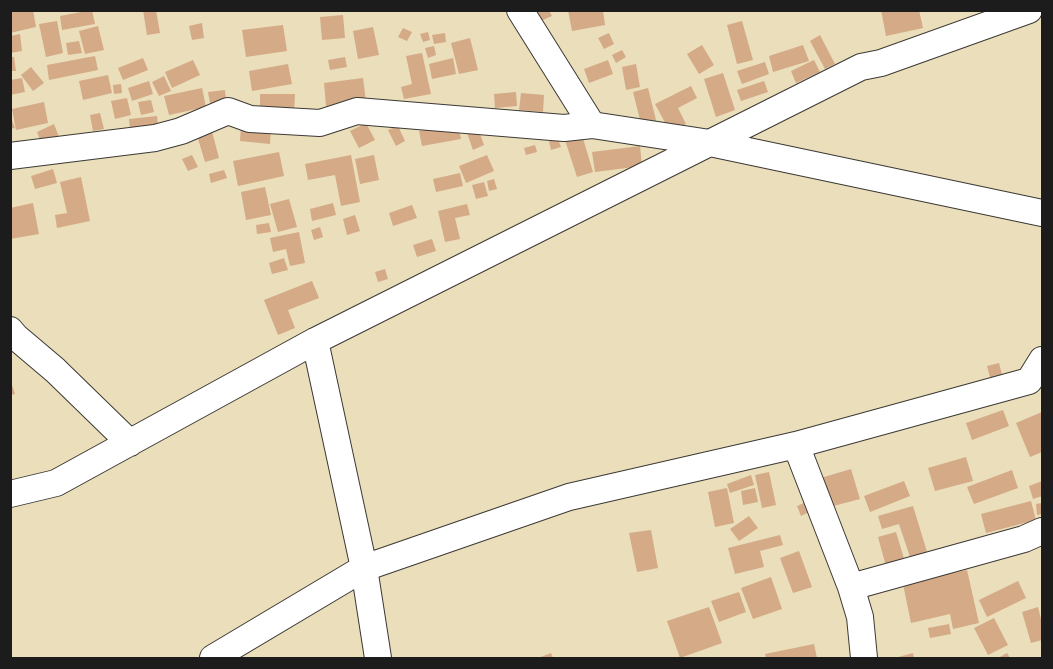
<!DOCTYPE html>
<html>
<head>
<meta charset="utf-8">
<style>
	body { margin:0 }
	#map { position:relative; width:1053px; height:669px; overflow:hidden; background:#ebdebb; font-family:"Sorts Mill Goudy",serif }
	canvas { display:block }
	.frame { position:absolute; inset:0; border:12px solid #1c1c1c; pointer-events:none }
</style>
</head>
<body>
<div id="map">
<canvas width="1053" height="669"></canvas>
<div class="frame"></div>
</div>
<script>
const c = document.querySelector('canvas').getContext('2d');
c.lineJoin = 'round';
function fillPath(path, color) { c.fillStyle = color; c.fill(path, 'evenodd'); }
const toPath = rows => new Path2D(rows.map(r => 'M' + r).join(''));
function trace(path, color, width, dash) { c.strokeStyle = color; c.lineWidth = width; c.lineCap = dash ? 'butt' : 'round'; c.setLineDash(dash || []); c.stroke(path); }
fillPath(toPath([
	[17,10,33,10,36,27,10,33,10,12],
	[92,10,95,24,62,30,60,16],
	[143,10,156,10,160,33,147,35],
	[530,10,549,10,552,16,536,23],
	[568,10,603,10,605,25,572,31],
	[881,10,919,10,923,28,886,36],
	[343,15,345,38,322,40,320,17],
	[57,21,63,53,46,57,39,24],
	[742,21,753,60,737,64,727,25],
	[202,23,204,38,192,40,189,26],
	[283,25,287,51,246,57,242,30],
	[98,26,104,50,85,54,79,31],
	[373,27,379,55,358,59,353,31],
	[403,28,412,32,407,41,398,37],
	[428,32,430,40,423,42,420,34],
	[445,33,446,42,434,44,432,35],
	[609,33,614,44,604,49,598,38],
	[20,34,22,51,10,53,10,36],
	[820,35,835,64,825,69,810,41],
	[470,38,478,70,459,74,451,43],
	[79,41,82,53,68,55,66,43],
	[702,45,714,65,699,74,687,54],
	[803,45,809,61,773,72,769,56],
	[434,46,436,55,428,58,425,48],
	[622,50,626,57,616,63,612,55],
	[422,53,431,94,404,99,401,87,412,84,406,56],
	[95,56,98,70,49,80,47,65],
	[10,57,14,57,16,71,10,71],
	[345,57,347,67,330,70,328,60],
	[143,58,148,70,123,80,118,68],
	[453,58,456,74,432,79,429,64],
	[193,60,200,75,172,88,165,72],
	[608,60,613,74,589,83,584,69],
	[814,60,820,72,796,83,791,71],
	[765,62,769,74,742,84,737,71],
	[288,64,292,84,252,91,249,71],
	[636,64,640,87,626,90,622,67],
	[31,67,44,83,33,91,21,75],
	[723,73,735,110,716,117,704,79],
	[108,75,112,93,83,100,79,81],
	[164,76,171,91,159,96,152,82],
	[22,78,25,92,10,95,10,80],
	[363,78,366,101,326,106,324,83],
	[149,81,153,94,132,101,128,88],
	[764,81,768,92,741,101,737,90],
	[121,84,122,93,114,94,113,85],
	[691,86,697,98,678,108,686,124,670,132,655,104],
	[202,88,206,107,169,115,164,96],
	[648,88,658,128,643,132,633,92],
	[225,90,226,101,210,103,208,92],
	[516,92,517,106,495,108,494,94],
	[521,93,544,95,543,112,519,110],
	[260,94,295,94,294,112,260,112],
	[127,98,131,115,115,119,111,101],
	[151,100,154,112,141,115,138,102],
	[44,102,48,123,16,130,12,109],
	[100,113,104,129,93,131,90,115],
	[10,115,15,128,10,129],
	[157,116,159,134,131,138,129,119],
	[366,123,375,140,359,148,350,131],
	[54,124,59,137,42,145,37,132],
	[458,124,461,139,422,146,419,131],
	[477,125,484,145,473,150,466,130],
	[241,126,271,129,270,144,240,141],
	[398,126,405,141,396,146,388,130],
	[211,128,219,158,205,162,196,132],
	[582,135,593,172,577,177,565,140],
	[558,139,561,147,551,150,549,141],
	[535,145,537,152,526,155,524,148],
	[640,146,642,166,595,172,592,152],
	[279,152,284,176,238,186,233,161],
	[192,155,198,167,188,171,182,159],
	[351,155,360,202,341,206,335,175,308,180,305,164],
	[374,155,379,180,360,184,355,159],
	[487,155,494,171,466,183,459,166],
	[53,169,57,183,35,189,31,176],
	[224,170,227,178,211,183,209,174],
	[460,173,463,186,436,192,433,179],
	[81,177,90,221,57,228,55,215,67,213,60,182],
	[494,179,497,189,489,191,487,181],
	[484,182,488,196,476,199,472,185],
	[265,187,271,215,246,220,241,192],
	[289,199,297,227,278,232,270,204],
	[33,203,39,234,10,239,10,208],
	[333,203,336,215,312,221,310,209],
	[467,204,470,215,455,218,460,239,445,242,438,211],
	[412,205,417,218,393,226,389,213],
	[355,215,360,231,347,235,343,219],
	[269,223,271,232,257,234,256,225],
	[320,227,323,237,314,240,311,230],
	[299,232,305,263,290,266,286,249,273,252,270,238],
	[432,239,436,251,417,257,413,245],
	[284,258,288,270,272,274,269,263],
	[385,269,388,279,378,282,375,272],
	[312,281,319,298,288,310,295,328,278,335,264,300],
	[999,363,1003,378,991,381,987,366],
	[10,379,15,394,10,395],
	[1003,410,1009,426,972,440,966,423],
	[1042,412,1042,452,1030,457,1016,423],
	[966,457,973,481,935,491,928,468],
	[851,469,860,499,822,509,814,480],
	[1012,470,1018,488,974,504,967,487],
	[769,472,776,505,762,508,755,475],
	[751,475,754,485,730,493,727,484],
	[904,481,910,496,870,512,864,496],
	[1042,481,1042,496,1033,499,1029,486],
	[727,488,734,523,715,527,708,492],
	[755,488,758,502,743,505,741,491],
	[813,499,817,508,801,516,797,506],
	[1031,501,1036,520,986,533,981,514],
	[1042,503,1042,514,1037,515,1036,504],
	[913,506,928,555,911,560,899,524,882,529,878,516],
	[749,516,758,528,739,541,730,529],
	[651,530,658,568,637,572,629,533],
	[896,532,906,565,887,570,878,537],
	[780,535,783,545,760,551,764,567,735,574,728,548],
	[799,551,812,587,793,593,780,558],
	[967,570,979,623,953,629,950,614,911,623,903,584],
	[771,577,782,609,753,619,741,588],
	[1018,581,1026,598,987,617,979,600],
	[739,592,746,612,719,622,711,601],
	[709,607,722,643,680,658,667,621],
	[1038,607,1042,623,1042,640,1031,643,1022,612],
	[994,618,1008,645,988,655,974,628],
	[949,624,951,634,930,638,928,628],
	[814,644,817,658,766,658,765,654],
	[551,653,553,658,538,658],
	[913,653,914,658,895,658],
	[1007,653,1010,658,998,658]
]), '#d4aa87');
const minor = toPath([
	[520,10,592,125],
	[10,156,155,138,181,131,228,111,250,119,320,123,357,111,564,128,592,125,710,143,1042,213],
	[10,330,16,337,55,370,130,443],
	[315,341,364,568,378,658],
	[796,445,851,587,860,617,864,658],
	[10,494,56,483,315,341,861,67,881,63,1029,10],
	[851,587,1024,539,1042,531],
	[213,658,364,568,569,497,796,445,1029,381,1042,360]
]);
trace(minor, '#3b3934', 28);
trace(minor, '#fff', 26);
</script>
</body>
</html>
